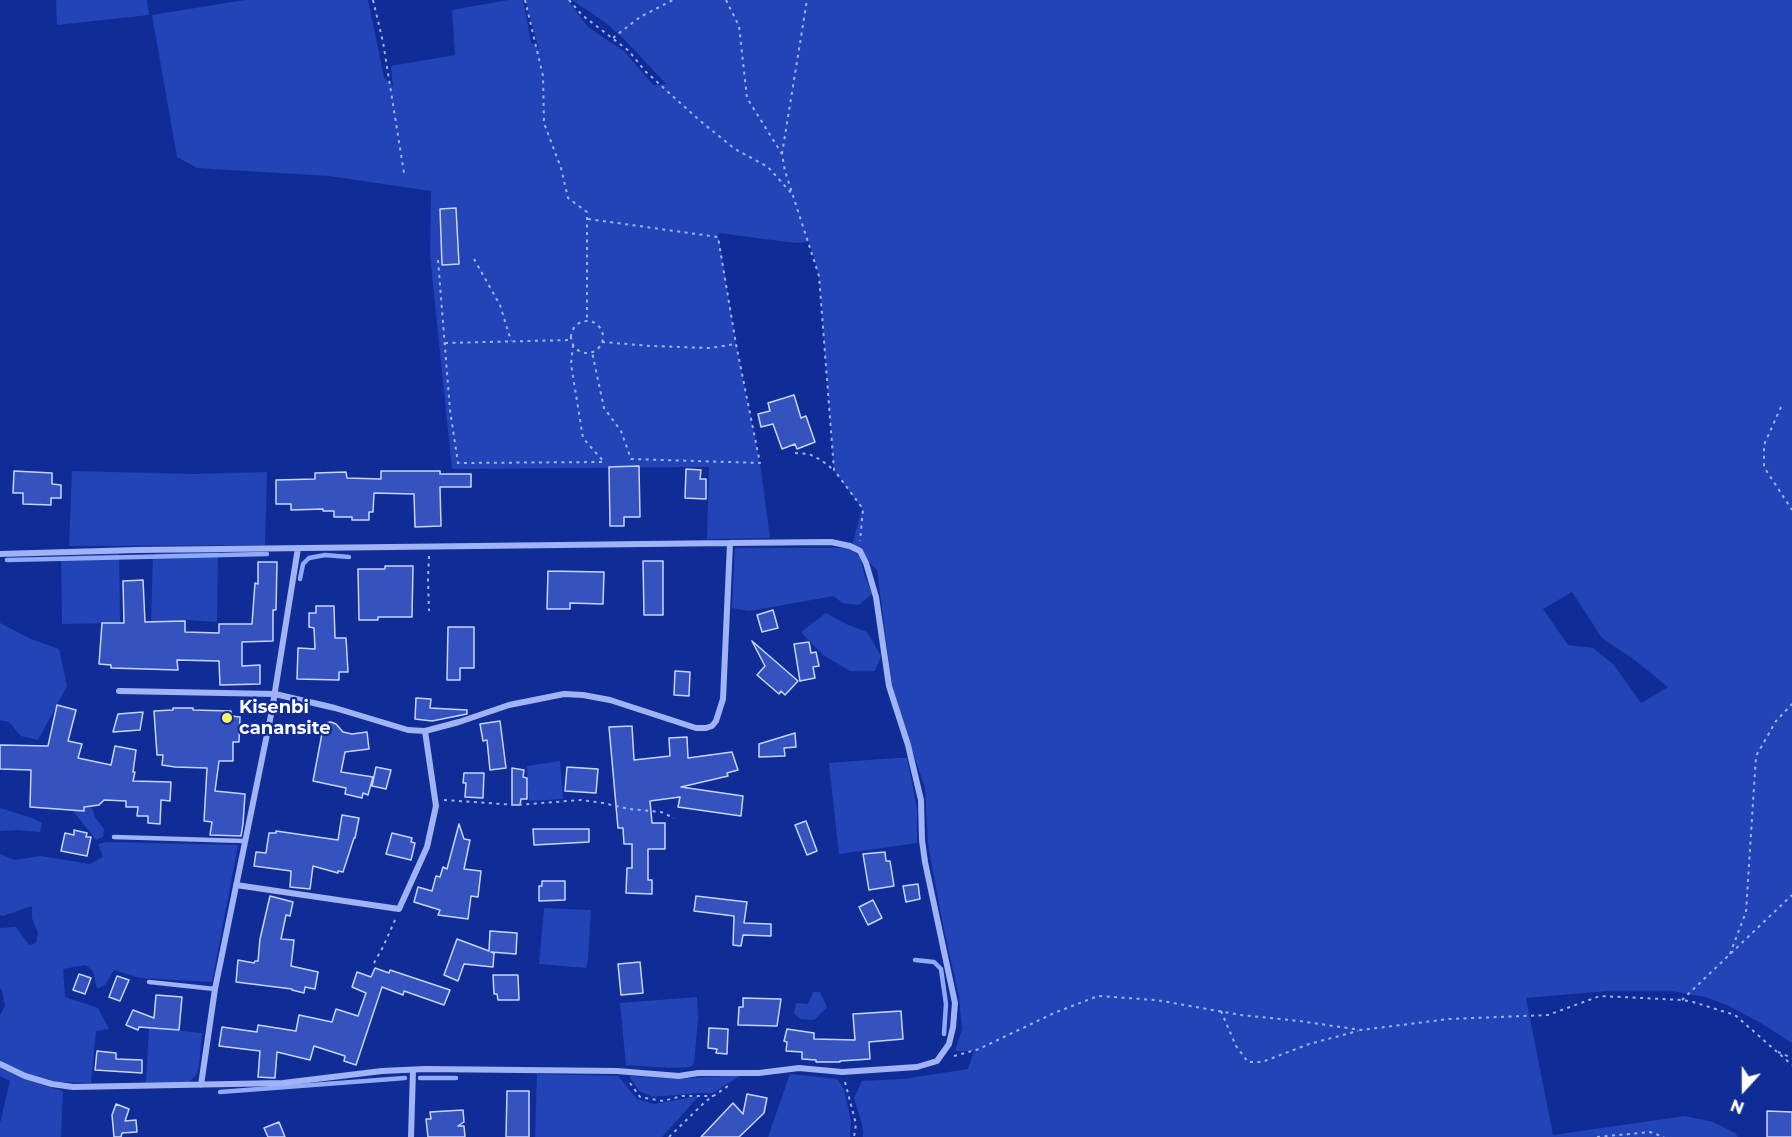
<!DOCTYPE html>
<html>
<head>
<meta charset="utf-8">
<style>
	body { margin:0 }
	#map { position:relative; width:1792px; height:1137px; overflow:hidden; background:#102d97; font-family:Montserrat,sans-serif }
	canvas { display:block }
	.north { position:absolute; left:1714px; top:1059px; width:60px; height:60px; -webkit-text-stroke:4px #102d97; paint-order:stroke; rotate:201deg; font-size:16px; font-weight:700; line-height:24px; text-align:center; color:#fff }
	.north::after { content:''; display:block; margin:auto; width:21px; height:27px; background:#fff; clip-path:polygon(50% 0,100% 100%,50% 72%,0 100%) }
</style>
</head>
<body>
<div id="map">
<canvas width="1792" height="1137"></canvas>
<div class="north">N</div>
</div>
<script>
const c = document.querySelector('canvas').getContext('2d');
c.lineJoin = 'round';
function fillPath(path, color) { c.fillStyle = color; c.fill(path, 'evenodd'); }
const toPath = rows => new Path2D(rows.map(r => 'M' + r).join(''));
function trace(path, color, width, dash) { c.strokeStyle = color; c.lineWidth = width; c.lineCap = dash ? 'butt' : 'round'; c.setLineDash(dash || []); c.stroke(path); }
function label(font, color, halo, rows, align = 'center') {
  c.font = font + ' Montserrat,sans-serif'; c.lineWidth = 4.5; c.setLineDash([]); c.textBaseline = 'middle'; c.strokeStyle = halo; c.fillStyle = color; for (const [text, x, y, turn = 0] of rows) {
    c.save(); c.translate(x, y); c.rotate((+turn || 0) * Math.PI / 180); c.textAlign = isNaN(turn) ? turn : align; if (halo) c.strokeText(text, 0, 0); c.fillText(text, 0, 0); c.restore();
  }
}
fillPath(toPath([
	[56,0,147,0,149,15,57,25],
	[245,0,368,0,384,77,393,87,391,66,455,55,452,10,508,0,523,0,531,42,539,49,525,0,568,0,588,27,625,52,653,85,666,84,625,40,606,23,572,0,1792,0,1792,1043,1761,1023,1727,1005,1705,997,1672,991,1608,991,1526,998,1553,1135,1685,1116,1713,1122,1735,1133,1738,1137,863,1137,863,1128,854,1098,862,1081,903,1079,968,1069,974,1051,955,1051,962,1029,959,997,942,920,928,844,925,788,893,693,877,570,852,545,862,509,834,470,819,276,809,242,796,243,718,233,736,344,760,463,770,538,707,539,709,467,452,469,430,255,431,191,329,176,197,168,177,157,152,15],
	[1572,592,1602,638,1636,661,1668,687,1641,703,1614,665,1593,648,1568,645,1543,609],
	[72,471,193,474,267,472,265,545,69,546],
	[735,548,849,548,860,556,864,574,872,594,859,605,842,603,834,596,749,611,732,608],
	[187,552,218,552,217,622,187,620,151,623,153,554],
	[119,554,120,623,62,624,61,556],
	[826,613,846,624,867,632,881,656,875,671,850,671,823,655,801,632],
	[0,623,31,639,59,649,67,686,38,740,21,736,9,722,0,720],
	[895,758,907,758,917,809,917,843,839,854,829,763],
	[560,761,563,799,529,801,527,766],
	[74,789,90,802,95,817,104,829,103,837,96,840,73,811],
	[0,808,32,818,42,823,40,832,17,830,0,831],
	[107,842,238,845,212,982,140,978,114,970,105,985,97,989,93,971,86,965,63,969,65,997,98,1008,109,1029,96,1031,91,1083,58,1082,33,1075,30,1081,63,1091,61,1137,0,1137,0,1123,10,1081,0,1076,0,1015,5,1006,2,990,0,988,0,928,16,927,29,945,36,943,38,933,32,918,32,906,3,916,0,915,0,854,14,860,41,856,90,864,103,857,98,844],
	[544,908,591,910,588,960,586,968,539,964],
	[813,992,820,992,827,1007,814,1020,800,1019,794,1013,796,1003,808,1004],
	[697,997,698,1018,694,1064,690,1067,671,1068,626,1065,620,1003],
	[149,1028,202,1033,199,1065,197,1074,189,1082,146,1082],
	[537,1074,618,1076,637,1099,654,1104,699,1096,662,1137,535,1137],
	[790,1074,837,1079,844,1089,851,1121,850,1137,768,1137],
	[741,1075,713,1093,698,1093,653,1097,639,1091,629,1076,674,1079]
]), '#2244b7');
trace(toPath([
	[7,560,267,554],
	[300,579,303,564,309,558,325,555,349,557],
	[915,960,934,962,941,969,946,1004,944,1034],
	[420,1078,456,1078],
	[220,1092,405,1078]
]), '#91aaf8', 4.5);
const building = toPath([
	[456,208,459,264,442,265,440,209,456,208],
	[794,395,801,418,806,416,815,442,797,449,795,444,782,449,773,424,761,427,758,414,770,411,768,403,794,395],
	[639,466,640,517,624,517,624,526,610,526,609,467,639,466],
	[686,469,701,470,700,479,706,479,706,499,685,498,686,469],
	[14,471,52,473,52,484,61,485,61,498,51,498,51,505,23,504,23,493,13,493,14,471],
	[381,471,440,471,440,474,471,474,471,487,440,487,441,526,415,527,414,494,374,493,373,512,369,512,369,520,352,520,352,517,334,517,334,511,323,511,323,509,291,510,291,504,276,504,276,480,315,479,315,473,346,472,347,478,381,479,381,471],
	[643,561,663,561,663,615,644,615,643,561],
	[258,562,277,562,276,610,273,610,273,641,242,642,242,666,260,665,260,684,220,685,219,661,177,660,178,670,111,668,111,665,99,664,102,623,124,623,123,581,143,580,145,622,185,621,185,632,219,633,219,624,252,624,255,583,258,584,258,562],
	[385,566,413,566,412,617,378,617,378,620,359,620,358,569,385,569,385,566],
	[548,571,604,572,603,604,570,603,570,609,547,609,548,571],
	[316,606,334,606,335,638,346,638,348,672,339,672,339,680,297,679,298,648,315,649,314,628,309,627,309,613,316,613,316,606],
	[773,610,778,628,762,632,757,615,773,610],
	[448,627,474,627,474,668,460,668,460,680,447,680,448,627],
	[752,641,798,681,785,695,781,691,779,694,757,675,765,666,752,641],
	[809,642,811,653,816,652,819,666,813,667,815,678,800,681,794,644,809,642],
	[675,671,690,672,689,696,674,695,675,671],
	[416,698,431,699,430,708,467,710,467,714,432,721,415,719,416,698],
	[57,705,76,710,68,741,82,744,78,758,111,765,115,746,136,750,133,772,135,772,133,781,171,782,170,801,161,800,160,824,148,823,148,816,137,816,138,807,126,807,126,801,104,800,99,805,84,807,84,811,30,807,31,770,0,769,0,745,48,746,57,705],
	[173,708,193,708,193,710,231,711,231,716,240,717,239,742,233,742,233,761,219,761,215,791,245,794,243,824,241,836,210,835,212,822,204,821,207,768,175,767,162,765,163,755,157,755,154,711,173,710,173,708],
	[143,712,140,730,113,732,118,714,143,712],
	[500,721,506,768,490,770,487,740,483,741,480,724,500,721],
	[331,722,336,724,343,732,352,734,367,732,369,749,345,752,341,772,373,777,368,795,363,793,362,798,345,794,346,788,313,781,324,723,331,722],
	[632,726,634,760,670,756,669,738,687,737,688,758,732,752,738,770,727,773,728,776,681,787,743,796,741,816,678,807,680,797,650,801,652,823,665,823,665,849,648,849,648,880,652,880,652,894,626,893,627,868,632,868,632,844,624,844,623,828,618,828,609,727,632,726],
	[795,733,796,747,784,748,785,756,759,757,759,744,795,733],
	[376,767,391,770,386,789,372,786,376,767],
	[567,767,598,769,596,793,565,791,567,767],
	[512,768,524,770,523,777,527,778,527,799,521,799,520,805,512,805,512,768],
	[464,773,484,773,483,798,465,797,466,783,463,783,464,773],
	[342,815,359,818,355,838,354,838,343,872,338,871,338,873,313,866,310,889,290,887,291,871,254,866,256,852,266,853,269,833,276,833,276,831,338,840,342,815],
	[806,821,817,851,807,855,795,825,806,821],
	[459,824,464,839,470,840,464,869,481,871,478,897,471,896,468,919,438,915,440,910,414,902,418,887,432,891,436,876,440,877,443,867,447,869,459,824],
	[533,829,589,829,589,842,534,845,533,829],
	[74,830,87,833,86,837,91,837,87,856,61,851,65,833,74,835,74,830],
	[392,833,412,838,411,842,415,843,411,860,386,854,392,833],
	[885,852,886,861,890,861,894,886,869,890,863,854,885,852],
	[542,881,565,881,565,900,539,901,539,886,542,886,542,881],
	[918,884,920,899,906,902,903,886,918,884],
	[270,896,293,902,290,916,286,915,281,939,294,940,291,966,318,972,315,989,305,987,304,993,292,990,292,989,236,982,238,960,254,963,255,961,258,961,260,939,270,896],
	[696,896,747,902,744,923,771,924,771,936,743,935,741,946,733,945,734,916,694,911,696,896],
	[873,900,882,918,868,925,859,907,873,900],
	[490,931,517,933,516,954,491,952,494,953,493,967,464,964,458,981,444,975,457,939,489,951,490,931],
	[640,962,643,993,621,995,618,964,640,962],
	[375,968,389,973,390,970,450,990,444,1005,404,991,403,995,382,987,356,1065,344,1061,345,1056,314,1046,310,1060,277,1052,275,1078,258,1077,260,1051,219,1046,222,1027,257,1032,258,1025,296,1031,299,1015,332,1022,336,1009,358,1016,366,993,352,987,357,972,371,977,375,968],
	[79,974,91,978,85,994,73,990,79,974],
	[493,975,518,975,519,1000,498,1000,497,994,494,994,493,975],
	[117,976,129,980,120,1001,109,997,117,976],
	[156,995,182,997,179,1030,139,1027,138,1030,126,1025,133,1010,154,1018,156,995],
	[743,998,781,999,777,1026,738,1025,739,1007,743,1007,743,998],
	[901,1011,903,1039,869,1042,870,1059,840,1061,840,1062,816,1062,816,1060,802,1059,802,1052,786,1051,787,1042,784,1041,787,1029,814,1033,814,1039,855,1040,853,1014,901,1011],
	[709,1028,728,1029,727,1054,716,1053,717,1049,708,1048,709,1028],
	[97,1051,116,1053,116,1059,142,1060,142,1073,95,1070,97,1051],
	[507,1091,529,1091,529,1137,506,1137,507,1091],
	[747,1094,767,1098,764,1113,739,1137,701,1137,733,1103,743,1114,747,1094],
	[116,1104,129,1109,125,1121,136,1120,137,1132,122,1133,121,1137,114,1137,112,1115,116,1104],
	[463,1110,464,1122,458,1126,464,1126,465,1137,428,1137,426,1119,431,1119,430,1112,463,1110],
	[1767,1111,1792,1112,1792,1137,1767,1137,1767,1111],
	[279,1122,285,1137,268,1137,264,1128,279,1122]
]);
fillPath(building, '#3453be');
trace(building, '#c8d5fe', 1.5);
trace(toPath([
	[373,0,383,42,404,173],
	[525,0,543,76,544,123,561,168,568,198,587,212,587,321],
	[569,0,582,15,629,51,645,71,699,120,735,149,768,167,793,195],
	[726,0,739,26,747,98,782,154,785,171,819,276,834,470,863,509,860,541],
	[613,38,640,17,673,0],
	[782,154,807,0],
	[588,219,718,237,736,344,760,463,631,459,621,431,604,408,592,352],
	[474,259,500,305,511,341],
	[438,260,450,410,458,463,604,462],
	'571 337a16 16 0 1 1 32 0a16 16 0 1 1-32 0Z',
	[602,342,651,346,710,348,736,344],
	[445,343,571,340],
	[573,345,571,364,583,438,604,462],
	[1781,407,1764,445,1764,467,1792,510],
	[795,453,809,454,821,460,834,470],
	[429,556,428,579,429,611],
	[444,800,516,805,581,800,603,803,629,809,661,812,674,818],
	[1730,954,1746,912,1756,756,1776,721,1792,704],
	[374,963,383,947,395,920],
	[1682,1000,1792,895],
	[1221,1011,1236,1046,1248,1062,1262,1062,1309,1044,1358,1031],
	[1778,1052,1792,1058],
	[954,1056,979,1049,1054,1013,1098,996,1156,1000,1241,1015,1299,1021,1361,1030,1449,1019,1548,1015,1600,996,1682,1000,1693,1002,1735,1015,1792,1065],
	[845,1082,856,1124,854,1137],
	[630,1083,640,1097,663,1101,682,1096,713,1096],
	[669,1137,706,1101,731,1084],
	[1597,1137,1650,1132,1664,1137]
]), '#a0b3f4', 2, [3, 4.5]);
trace(toPath([
	[114,837,245,841],
	[149,982,215,989]
]), '#a0b3f4', 4.5);
trace(toPath([
	[0,554,137,550,730,543,831,542,850,546,860,551,866,563,876,597,889,686,908,745,921,800,922,840,925,862,955,1003,953,1027,949,1044,937,1061,917,1067,842,1072,799,1068,759,1073,698,1073,679,1076,617,1071,425,1069,382,1071,283,1083,73,1087,52,1084,25,1076,0,1064],
	[119,691,275,694,335,708,408,730,425,731,459,722,509,705,564,694,583,695,610,700,696,728,706,728,712,726,716,721,723,699,730,543],
	[236,885,399,909,427,847,436,806,425,731],
	[201,1085,215,989,272,710,298,548],
	[411,1137,413,1070]
]), '#a0b3f4', 6);
for (const [x, y, r, color] of [
	[227,718,6,"#fff463"]
]) { const dot = new Path2D(); dot.arc(x, y, r, 0, 2 * Math.PI); c.fillStyle = color; c.fill(dot); trace(dot, '#102d97', 2); }
label('bold 18px', '#fff', '#102d97', [
	["Kisenbi",239,708],
	["canansite",239,729]
], 'left');
</script>
</body>
</html>
